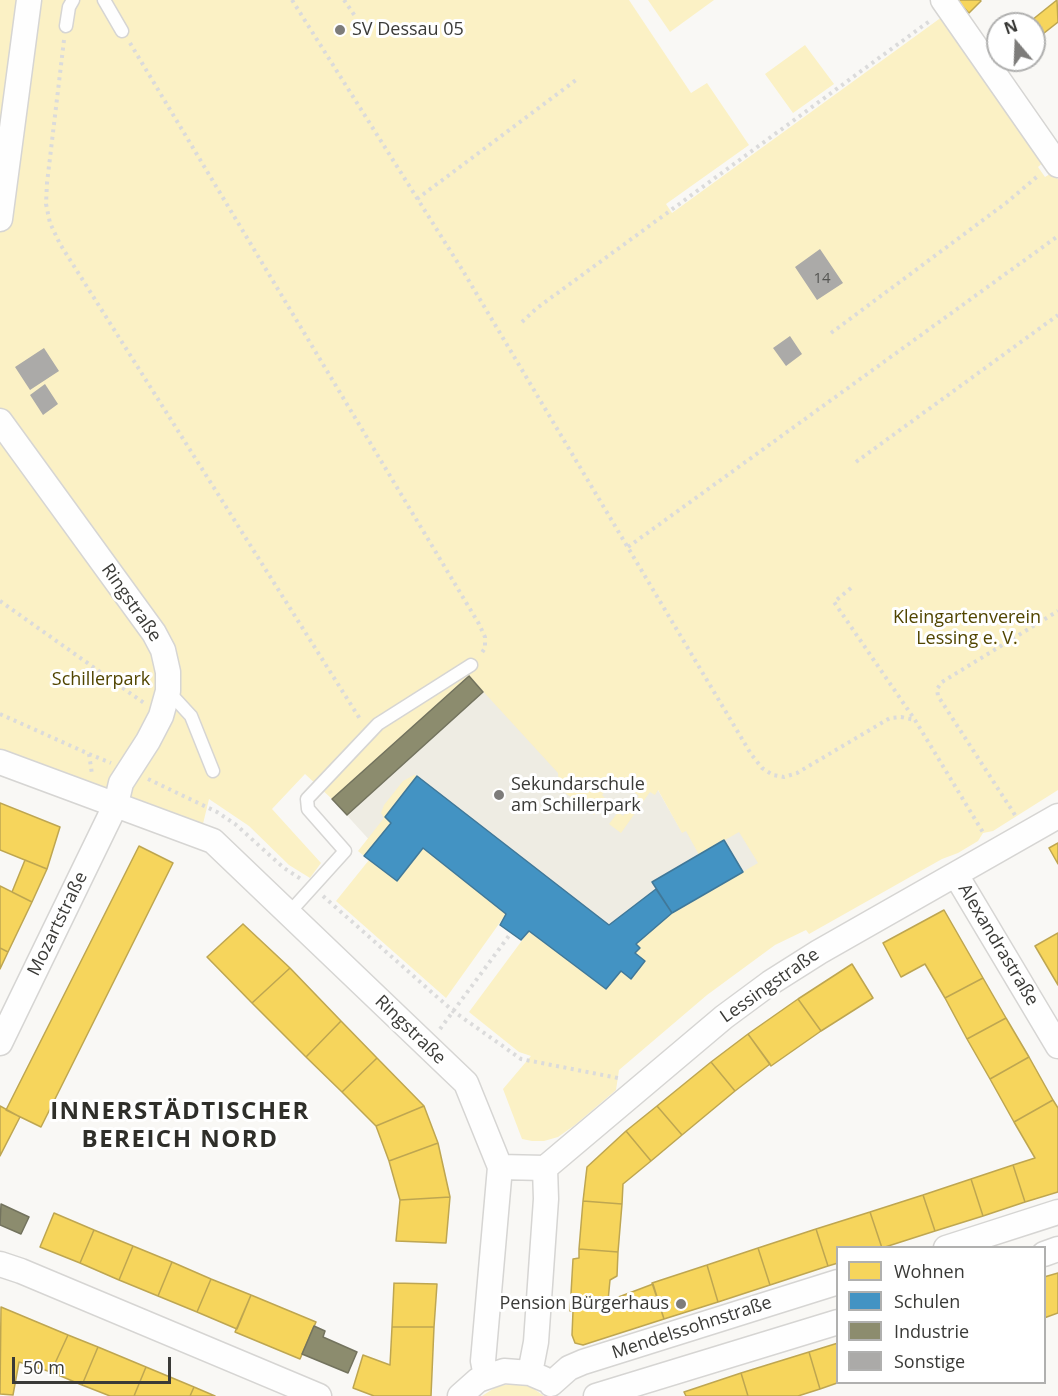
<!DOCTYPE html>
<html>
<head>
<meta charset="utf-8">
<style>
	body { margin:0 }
	#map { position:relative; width:1058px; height:1396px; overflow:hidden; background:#f9f8f5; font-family:"Open Sans",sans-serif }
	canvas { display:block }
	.legend { position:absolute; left:836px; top:1246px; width:210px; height:138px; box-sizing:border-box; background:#fff; border:2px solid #b0b0af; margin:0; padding:8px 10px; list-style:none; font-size:18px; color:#3a3a37 }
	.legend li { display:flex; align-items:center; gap:12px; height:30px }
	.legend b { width:30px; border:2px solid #b0b0af }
	.north { position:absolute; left:986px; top:12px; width:60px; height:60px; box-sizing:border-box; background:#fff; border:2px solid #b0b0af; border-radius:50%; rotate:341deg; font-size:16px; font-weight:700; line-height:24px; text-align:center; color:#3a3a37 }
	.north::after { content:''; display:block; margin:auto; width:21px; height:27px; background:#7d7c7a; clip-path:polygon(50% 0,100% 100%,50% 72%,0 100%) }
	.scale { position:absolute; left:12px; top:1357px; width:159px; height:27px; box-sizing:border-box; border:3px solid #3a3a37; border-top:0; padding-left:8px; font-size:18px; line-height:21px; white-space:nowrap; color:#3a3a37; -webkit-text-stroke:4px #fff; paint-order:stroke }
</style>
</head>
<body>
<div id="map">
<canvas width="1058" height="1396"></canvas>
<ul class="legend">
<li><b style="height:16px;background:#f6d55c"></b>Wohnen</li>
<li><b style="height:16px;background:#4393c3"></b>Schulen</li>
<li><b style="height:16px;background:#8c8c6e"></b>Industrie</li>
<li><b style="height:16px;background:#abaaa8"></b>Sonstige</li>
</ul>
<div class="north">N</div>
<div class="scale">50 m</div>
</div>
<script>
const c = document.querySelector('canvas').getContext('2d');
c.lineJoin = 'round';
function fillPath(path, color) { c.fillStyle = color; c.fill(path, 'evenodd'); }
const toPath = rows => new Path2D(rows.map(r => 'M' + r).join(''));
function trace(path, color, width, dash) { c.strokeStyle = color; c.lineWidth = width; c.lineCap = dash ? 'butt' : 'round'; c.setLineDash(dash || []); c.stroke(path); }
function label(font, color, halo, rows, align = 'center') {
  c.font = font + ' "Open Sans",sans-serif'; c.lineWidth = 6; c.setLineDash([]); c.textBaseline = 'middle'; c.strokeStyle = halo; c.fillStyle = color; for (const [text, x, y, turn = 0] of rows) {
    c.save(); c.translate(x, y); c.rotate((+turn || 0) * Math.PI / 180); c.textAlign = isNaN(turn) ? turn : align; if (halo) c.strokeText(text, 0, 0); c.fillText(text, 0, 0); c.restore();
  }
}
fillPath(toPath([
	[552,606,682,832,731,802,765,859,636,945,640,948,645,961,631,979,606,989,529,931,521,940,500,925,506,915,422,848,397,881,364,856,373,844,332,799,469,676,483,692]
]), '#eeece3');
fillPath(toPath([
	[0,0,629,0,691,93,707,83,749,145,666,204,672,213,946,14,1046,160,1038,167,1045,177,1050,174,1058,179,1058,790,993,831,983,833,978,841,958,853,942,859,809,934,806,930,775,945,707,995,619,1070,616,1090,575,1125,558,1137,544,1141,532,1141,522,1139,503,1089,531,1056,519,1052,469,1012,529,931,606,989,621,971,631,979,645,961,635,953,640,948,636,944,672,913,758,863,739,832,699,855,686,831,682,833,658,790,655,795,650,792,621,833,609,824,618,812,623,816,639,796,616,777,602,795,607,800,594,815,559,788,558,773,469,676,332,799,305,774,272,809,321,863,310,878,289,865,249,826,209,799,202,828,0,751],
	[648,0,714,0,670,32],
	[805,45,834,84,793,113,765,74],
	[414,775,417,776,385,817,391,823,364,856,358,851,384,818,381,813,384,805,403,781],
	[423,848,506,914,446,998,336,901,369,860,397,881],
	[514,1383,531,1387,544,1396,482,1396,496,1387]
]), '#fbf1c5');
const homes = toPath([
	[956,0,980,0,981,1,969,13,956,0],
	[1057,0,1058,22,1034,41,1034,24,1027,24,1057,0],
	[0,803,60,827,47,869,0,850,0,803],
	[1058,843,1058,864,1049,848,1058,843],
	[139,846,173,863,41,1127,6,1110,139,846],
	[25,860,47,869,32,902,12,892,25,860],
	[0,886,32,902,8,952,0,948,0,886],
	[944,910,983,978,945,998,925,964,901,977,883,943,944,910],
	[243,924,290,968,252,1003,207,957,243,924],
	[1058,933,1058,985,1035,946,1058,933],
	[0,948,8,952,0,969,0,948],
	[852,964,873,998,821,1031,798,999,852,964],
	[290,968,341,1021,306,1057,252,1003,290,968],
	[983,978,1006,1018,967,1039,945,998,983,978],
	[798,999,821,1031,771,1066,748,1034,798,999],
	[1006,1018,1029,1057,990,1079,967,1039,1006,1018],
	[341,1021,377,1058,342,1092,306,1057,341,1021],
	[748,1034,770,1064,735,1091,711,1062,748,1034],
	[1029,1057,1053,1100,1014,1122,990,1079,1029,1057],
	[377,1058,424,1106,376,1126,342,1092,377,1058],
	[711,1062,735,1091,682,1135,657,1106,711,1062],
	[1053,1100,1058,1108,1058,1192,1025,1202,1013,1165,1035,1158,1014,1122,1053,1100],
	[0,1106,20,1117,0,1156,0,1106],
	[424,1106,438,1143,389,1161,376,1126,424,1106],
	[657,1106,682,1135,651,1161,626,1131,657,1106],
	[626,1131,651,1161,623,1184,622,1204,583,1201,587,1167,626,1131],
	[438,1143,450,1197,400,1200,389,1161,438,1143],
	[1013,1165,1025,1202,983,1216,971,1179,1013,1165],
	[971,1179,983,1216,935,1231,923,1195,971,1179],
	[923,1195,935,1231,882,1248,870,1212,923,1195],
	[450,1197,446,1243,396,1241,400,1200,450,1197],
	[583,1201,622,1204,618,1252,579,1249,583,1201],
	[870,1212,882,1248,838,1248,838,1263,828,1266,816,1229,870,1212],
	[54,1213,94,1230,80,1263,40,1247,54,1213],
	[816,1229,828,1266,770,1285,758,1248,816,1229],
	[94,1230,133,1246,119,1280,80,1263,94,1230],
	[133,1246,172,1262,158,1296,119,1280,133,1246],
	[758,1248,770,1285,718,1302,707,1265,758,1248],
	[579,1249,618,1252,617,1276,610,1280,608,1301,653,1284,664,1319,583,1345,575,1343,572,1335,573,1311,570,1311,573,1259,579,1258,579,1249],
	[172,1262,211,1279,197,1312,158,1296,172,1262],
	[707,1265,718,1302,664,1319,652,1283,707,1265],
	[1058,1273,1058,1313,1044,1318,1044,1277,1058,1273],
	[211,1279,251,1295,237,1329,197,1312,211,1279],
	[394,1283,437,1284,434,1327,392,1327,394,1283],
	[251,1295,316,1322,300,1359,235,1332,251,1295],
	[1,1307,68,1335,51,1372,19,1362,13,1395,0,1394,1,1307],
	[392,1327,434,1327,431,1396,374,1396,353,1388,363,1355,390,1365,392,1327],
	[68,1335,98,1347,82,1385,51,1372,68,1335],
	[838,1343,838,1382,840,1382,820,1389,809,1352,838,1343],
	[98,1347,146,1367,134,1396,110,1396,82,1385,98,1347],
	[809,1352,820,1389,798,1396,748,1396,741,1373,809,1352],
	[146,1367,194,1387,190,1396,134,1396,146,1367],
	[741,1373,748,1396,686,1396,684,1392,741,1373],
	[194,1387,215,1396,190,1396,194,1387]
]);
fillPath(homes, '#f6d55c');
trace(homes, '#bea651', 1.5);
const schools = toPath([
	[417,776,609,925,656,889,672,913,636,944,640,948,635,953,645,961,631,979,621,971,606,989,529,931,521,940,500,925,506,914,423,848,397,881,364,856,391,823,385,817,417,776],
	[724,840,743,872,672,913,652,882,724,840]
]);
fillPath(schools, '#4393c3');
trace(schools, '#407899', 1.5);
const industry = toPath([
	[469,676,483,692,347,815,332,799,469,676],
	[1,1204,29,1217,21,1234,0,1225,1,1204],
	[314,1326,325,1331,323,1337,357,1352,348,1373,302,1354,314,1326]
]);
fillPath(industry, '#8c8c6e');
trace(industry, '#73735e', 1.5);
fillPath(toPath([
	[820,249,843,283,817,300,795,267],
	[790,336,802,354,786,366,773,348],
	[44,348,59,371,30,390,15,367],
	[45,384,58,404,43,415,30,395]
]), '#abaaa8');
const service = toPath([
	[104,0,122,31],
	[66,26,69,7,73,0],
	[168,691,191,716,213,771],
	[288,914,345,851,308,809,307,799,378,724,471,665]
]);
const minor = toPath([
	[943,0,1058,165],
	[0,219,29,0],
	[0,421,154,633,163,650,168,672,168,691,161,716,148,741,121,783,116,804,0,1043],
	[0,762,213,841,466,1083,500,1167,483,1361,486,1376],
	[956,875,1058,1046],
	[500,1167,545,1168,724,1017,770,983,819,952,1058,816],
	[946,1248,1058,1212],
	[1044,1254,1058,1249],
	[0,1264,21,1271,319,1396],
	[530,1373,536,1342,546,1199,545,1168],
	[551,1384,569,1368,583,1362,838,1282],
	[460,1396,478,1380,504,1371,530,1373,544,1379],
	[596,1396,838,1322]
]);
trace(service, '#d6d5d3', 15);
trace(minor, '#d6d5d3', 27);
trace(toPath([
	[292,0,463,271,751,754,762,768,773,775,784,777,797,773,890,718,901,717,915,720],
	[344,0,355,16],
	[64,40,47,183,46,204,50,223,60,244,360,719],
	[130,43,479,624,485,637,485,648,481,654],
	[417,199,576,80],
	[522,322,537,308,931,20],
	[831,333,1006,203,1039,175],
	[856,462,1058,315],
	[628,547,1058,236],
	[851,588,834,602,915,720,984,834],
	[0,601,144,703],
	[0,714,89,754,92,774],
	[89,754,111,763],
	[148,779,217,812,235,824,284,868,301,879],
	[1015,815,938,696,937,689,942,682,1058,611],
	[323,896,453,1011,521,1059,618,1078],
	[440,1029,511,933]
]), '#dbdbdb', 4, [3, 4.5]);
trace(service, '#fefefe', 12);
trace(minor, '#fefefe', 24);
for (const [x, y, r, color] of [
	[340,30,6,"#7d7c7a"],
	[499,795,6,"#7d7c7a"],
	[681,1304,6,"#7d7c7a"]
]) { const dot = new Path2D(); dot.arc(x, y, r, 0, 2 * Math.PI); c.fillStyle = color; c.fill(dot); trace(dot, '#fff', 2); }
label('15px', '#565653', null, [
	["14",822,279]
]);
label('18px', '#3a3a37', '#fff', [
	["SV Dessau 05",352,30],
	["Sekundarschule",511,785],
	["am Schillerpark",511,806],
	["Pension Bürgerhaus",669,1304,"right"]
], 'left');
label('18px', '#3a3a37', '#fff', [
	["Ringstraße",131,603,55],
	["Mozartstraße",58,924,-64],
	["Alexandrastraße",998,945,59],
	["Lessingstraße",770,986,-35],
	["Ringstraße",410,1030,44],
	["Mendelssohnstraße",692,1328,-18]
]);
label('18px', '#514500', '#fff', [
	["Kleingartenverein",967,618],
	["Lessing e. V.",967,639],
	["Schillerpark",101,680]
]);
c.letterSpacing = '1.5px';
label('bold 24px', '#2f2f2a', '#fff', [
	["INNERSTÄDTISCHER",180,1112],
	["BEREICH NORD",180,1140]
]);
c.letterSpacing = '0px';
</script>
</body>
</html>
